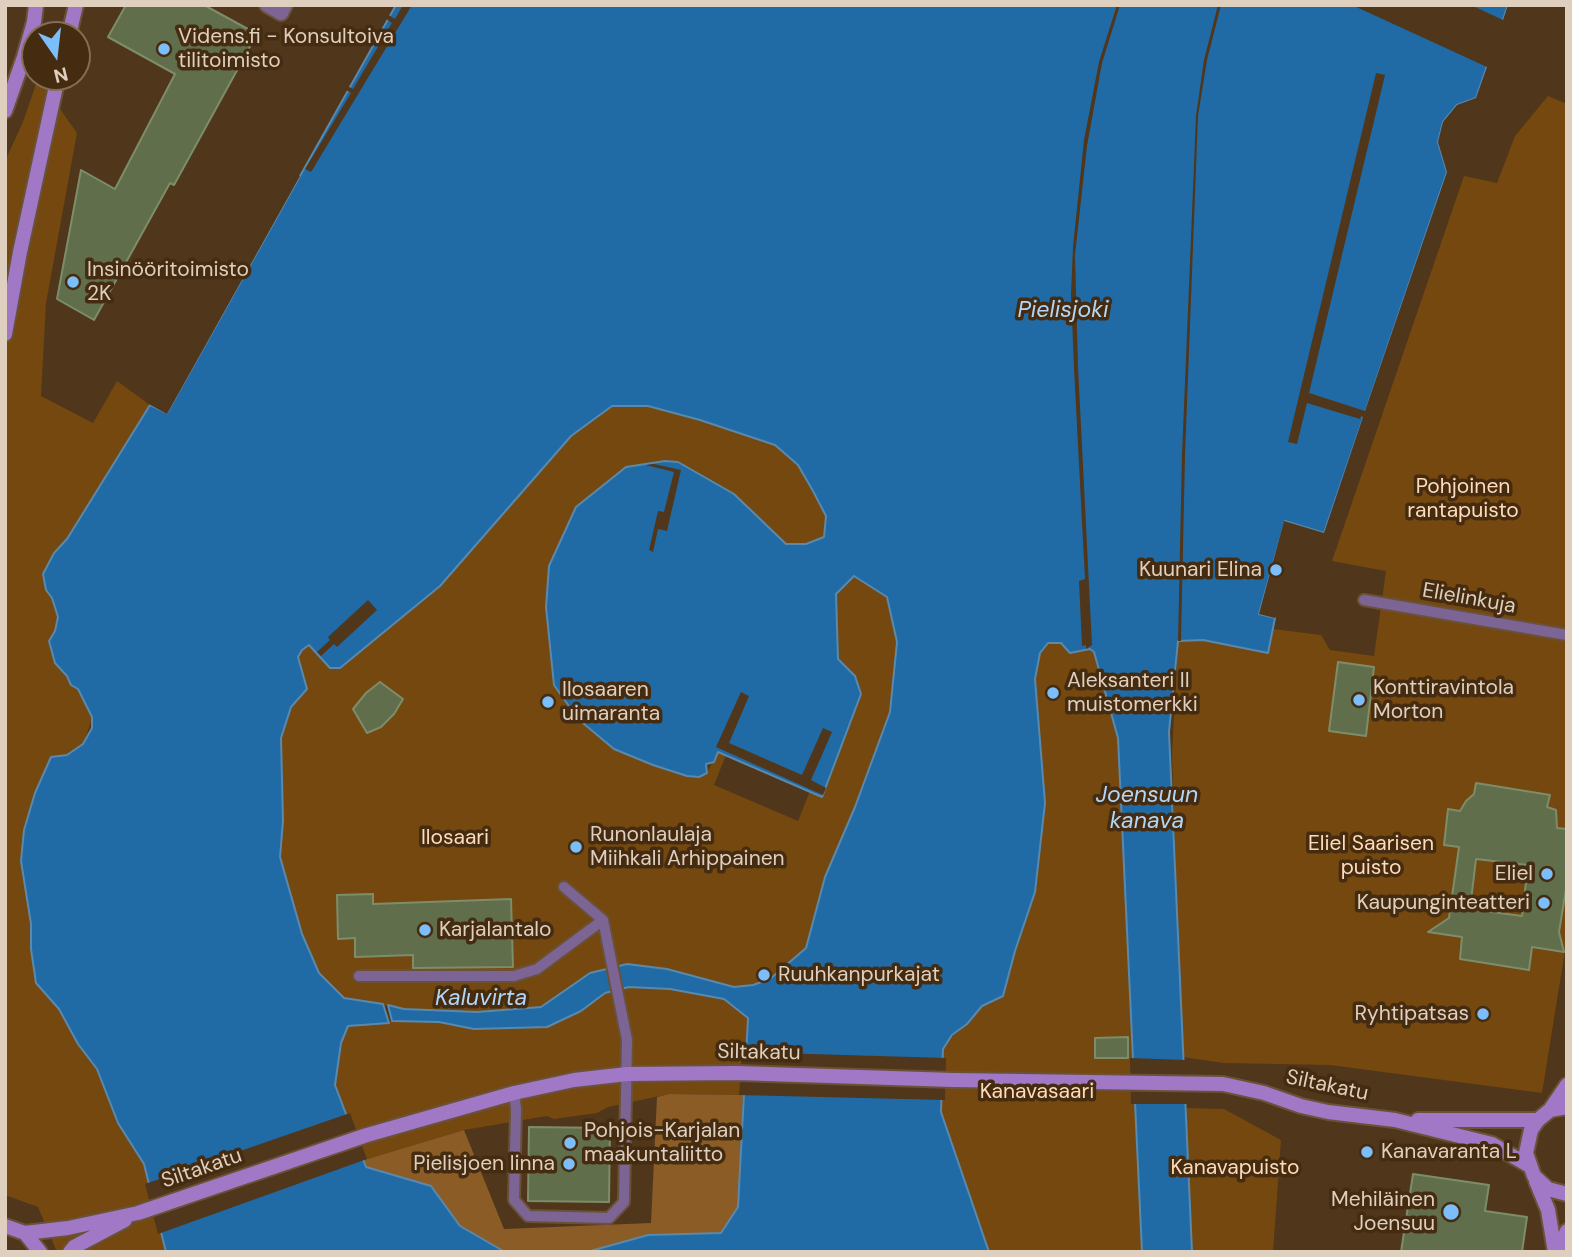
<!DOCTYPE html>
<html>
<head>
<meta charset="utf-8">
<style>
	body { margin:0 }
	#map { position:relative; width:1572px; height:1257px; overflow:hidden; background:#50361a; font-family:"DM Sans",sans-serif }
	canvas { display:block }
	.frame { position:absolute; inset:0; border:7px solid #dfcfbf; pointer-events:none }
	.north { position:absolute; left:21px; top:21px; width:70px; height:70px; box-sizing:border-box; background:#452c10; border:2px solid #836d56; border-radius:50%; rotate:166deg; font-size:19px; font-weight:700; line-height:28px; text-align:center; color:#dfcfbf }
	.north::after { content:''; display:block; margin:auto; width:24px; height:32px; background:#7cbef9; clip-path:polygon(50% 0,100% 100%,50% 72%,0 100%) }
</style>
</head>
<body>
<div id="map">
<canvas width="1572" height="1257"></canvas>
<div class="frame"></div>
<div class="north">N</div>
</div>
<script>
const c = document.querySelector('canvas').getContext('2d');
c.lineJoin = 'round';
function fillPath(path, color) { c.fillStyle = color; c.fill(path, 'evenodd'); }
const toPath = rows => new Path2D(rows.map(r => 'M' + r).join(''));
function trace(path, color, width, dash) { c.strokeStyle = color; c.lineWidth = width; c.lineCap = dash ? 'butt' : 'round'; c.setLineDash(dash || []); c.stroke(path); }
function label(font, color, halo, rows, align = 'center') {
  c.font = font + ' "DM Sans",sans-serif'; c.lineWidth = 7; c.setLineDash([]); c.textBaseline = 'middle'; c.strokeStyle = halo; c.fillStyle = color; for (const [text, x, y, turn = 0] of rows) {
    c.save(); c.translate(x, y); c.rotate((+turn || 0) * Math.PI / 180); c.textAlign = isNaN(turn) ? turn : align; if (halo) c.strokeText(text, 0, 0); c.fillText(text, 0, 0); c.restore();
  }
}
fillPath(toPath([
	[38,78,77,133,46,303,41,396,93,423,117,381,150,405,67,539,54,553,46,590,52,598,58,617,55,631,49,641,55,663,67,676,71,685,78,689,92,717,31,924,31,949,36,983,59,1009,78,1044,97,1069,118,1123,144,1164,166,1252,57,1252,38,1207,5,1195,5,161,23,122],
	[1548,96,1567,104,1567,938,1542,1093,1330,1065,1224,1063,1182,1057,1172,755,1178,641,1203,640,1268,653,1273,629,1321,635,1330,650,1374,656,1386,571,1332,561,1464,176,1497,183,1515,136],
	[612,406,648,406,700,420,775,445,798,465,826,516,824,537,806,544,786,544,734,494,678,462,665,461,626,467,653,765,687,776,698,777,707,773,718,751,726,755,714,785,798,821,810,791,822,796,855,676,838,659,836,594,854,576,887,597,897,642,890,712,855,807,825,877,806,948,770,979,753,985,734,987,667,969,627,964,590,973,541,1007,477,1012,404,1009,344,998,319,973,302,934,280,857,283,821,281,738,291,707,307,689,298,657,302,650,309,645,330,668,340,668,440,586,571,436],
	[1048,643,1061,643,1070,653,1090,649,1094,652,1118,738,1142,1252,989,1252,941,1112,937,1050,967,1024,982,1006,1003,996,1015,951,1045,803,1035,679,1040,653],
	[629,987,670,989,724,999,748,1018,743,1095,669,1094,608,1107,597,1113,554,1119,547,1116,464,1130,364,1160,335,1085,341,1043,347,1026,402,1020,439,1022,474,1029,581,1011,605,993],
	[1186,1108,1224,1109,1281,1140,1273,1252,1192,1252]
]), '#754810');
fillPath(toPath([
	[669,1094,743,1095,738,1207,721,1233,648,1235,587,1252,505,1252,460,1226,431,1186,366,1167,364,1160,464,1130,504,1229,651,1223,657,1097]
]), '#8b5c26');
const water = toPath([
	[396,5,1508,5,1476,98,1457,105,1443,122,1438,142,1447,172,1324,533,1285,521,1259,614,1275,618,1268,653,1203,640,1178,641,1169,732,1192,1252,1142,1252,1118,738,1094,652,1090,649,1070,653,1061,643,1048,643,1040,653,1035,679,1045,803,1035,892,1015,951,1003,996,982,1006,967,1024,952,1035,943,1049,941,1112,989,1252,587,1252,648,1235,721,1233,738,1207,748,1018,724,999,670,989,629,987,605,993,581,1011,547,1027,474,1029,439,1022,392,1021,388,1005,404,1009,477,1012,541,1007,590,973,627,964,667,969,734,987,753,985,770,979,806,948,825,877,855,807,890,712,897,642,887,597,854,576,836,594,838,659,855,676,861,694,822,797,718,752,714,762,706,764,707,773,699,777,687,776,653,765,614,749,578,719,554,685,546,607,549,566,576,507,626,467,665,461,678,462,734,494,786,544,806,544,824,537,826,516,813,491,798,465,775,445,700,420,648,406,612,406,571,436,440,586,340,668,330,668,309,645,302,650,298,657,307,689,291,707,281,738,283,821,280,857,302,934,319,973,344,998,383,1004,389,1023,348,1026,341,1043,335,1085,366,1167,431,1186,460,1226,505,1252,166,1252,144,1164,118,1123,97,1069,78,1044,59,1009,36,983,31,949,31,924,21,861,24,830,35,793,51,757,67,755,83,744,92,728,92,717,78,689,71,685,67,676,55,663,49,641,55,631,58,617,52,598,46,590,43,574,54,553,67,539,150,405,167,413,396,5]
]);
fillPath(water, '#206ba5');
trace(water, '#5989ad', 2);
fillPath(toPath([
	[403,5,412,5,311,172,305,169,351,93,345,89,347,86,353,89,392,23,385,18,387,14,395,19],
	[1117,5,1120,5,1102,63,1087,146,1075,255,1078,367,1092,645,1086,649,1086,645,1082,646,1079,581,1085,579,1074,368,1071,294,1073,247,1084,140,1099,62],
	[1218,5,1221,5,1207,60,1198,116,1185,455,1181,641,1178,641,1182,455,1196,116,1204,60],
	[1352,5,1471,5,1503,20,1508,5,1510,5,1496,52,1477,100,1458,107,1445,123,1440,142,1449,171,1325,536,1287,526,1263,611,1276,615,1275,618,1259,614,1284,521,1324,533,1363,417,1361,416,1360,419,1307,403,1297,444,1288,442,1376,73,1385,75,1309,393,1365,411,1447,172,1438,142,1443,122,1457,105,1476,98,1487,67],
	[297,175,300,176,167,414,147,403,151,401,166,409],
	[654,464,681,470,667,531,658,529,653,552,649,550,658,511,664,512,674,472,646,465],
	[368,600,377,610,337,647,334,644,321,656,317,652,330,640,328,637],
	[741,692,749,696,729,743,802,775,823,728,832,732,811,780,826,788,823,795,716,747],
	[742,1052,946,1058,945,1100,739,1095],
	[1130,1058,1186,1060,1189,1104,1131,1104],
	[350,1113,367,1159,158,1234,145,1184]
]), '#50361a');
const building = toPath([
	[126,5,204,5,257,34,174,185,170,183,94,320,57,299,81,170,115,189,175,74,108,37,126,5],
	[1338,662,1374,667,1366,736,1329,731,1338,662],
	[380,682,403,699,394,714,381,727,367,733,353,709,366,693,380,682],
	[1476,783,1550,795,1547,807,1556,810,1557,828,1567,829,1567,883,1559,932,1564,952,1532,947,1529,970,1460,959,1462,937,1428,932,1449,918,1459,847,1444,845,1448,809,1460,811,1466,801,1474,794,1476,783],
	[1476,859,1528,865,1522,916,1470,909,1476,859],
	[373,894,373,904,511,899,513,967,413,968,413,955,355,957,355,938,338,939,337,895,373,894],
	[1128,1037,1128,1058,1095,1058,1095,1038,1128,1037],
	[529,1127,610,1128,609,1202,528,1201,529,1127],
	[1413,1174,1489,1185,1485,1211,1527,1217,1522,1252,1401,1252,1413,1174]
]);
fillPath(building, '#606e4b');
trace(building, '#7e8d69', 2);
const lane = toPath([
	[1364,600,1567,635],
	[359,976,514,976,537,969,603,920],
	[514,1093,516,1109,514,1200,528,1216,609,1218,624,1202,627,1040,603,920,564,887]
]);
const street = toPath([
	[267,5,281,13,285,5]
]);
const secondary = toPath([
	[69,35,76,5],
	[5,111,24,57,34,22,36,5],
	[5,334,20,252,58,77],
	[1567,1107,1550,1110,1538,1120,1531,1130,1526,1153,1534,1176,1548,1189,1567,1194],
	[1550,1110,1567,1085],
	[1418,1120,1538,1120],
	[1536,1181,1548,1210,1555,1252],
	[5,1226,25,1233,40,1252],
	[25,1233,68,1228,138,1213,367,1135,514,1093,574,1080,627,1074,737,1073,953,1080,1223,1084,1264,1093,1301,1106,1328,1112,1395,1120,1492,1144,1528,1165],
	[70,1252,74,1247,125,1220],
	[1557,1252,1567,1231]
]);
trace(lane, '#6a5238', 14);
trace(street, '#6a5238', 18);
trace(secondary, '#6a5238', 18);
trace(lane, '#7c6495', 10);
trace(street, '#7c6495', 14);
trace(secondary, '#a078c6', 14);
for (const [x, y, r, color] of [
	[164,49,7,"#7cbef9"],
	[73,282,7,"#7cbef9"],
	[1276,570,7,"#7cbef9"],
	[1053,693,7,"#7cbef9"],
	[1359,700,7,"#7cbef9"],
	[548,702,7,"#7cbef9"],
	[576,847,7,"#7cbef9"],
	[1547,874,7,"#7cbef9"],
	[1544,903,7,"#7cbef9"],
	[425,930,7,"#7cbef9"],
	[764,975,7,"#7cbef9"],
	[1483,1014,7,"#7cbef9"],
	[570,1143,7,"#7cbef9"],
	[1367,1152,7,"#7cbef9"],
	[569,1164,7,"#7cbef9"],
	[1451,1212,9,"#7cbef9"]
]) { const dot = new Path2D(); dot.arc(x, y, r, 0, 2 * Math.PI); c.fillStyle = color; c.fill(dot); trace(dot, '#452c10', 2.5); }
label('21px', '#dfcfbf', '#452c10', [
	["Videns.fi - Konsultoiva",178,37],
	["tilitoimisto",178,61],
	["Insinööritoimisto",87,270],
	["2K",87,294],
	["Kuunari Elina",1262,570,"right"],
	["Aleksanteri II",1067,681],
	["muistomerkki",1067,705],
	["Konttiravintola",1373,688],
	["Morton",1373,712],
	["Ilosaaren",562,690],
	["uimaranta",562,714],
	["Runonlaulaja",590,835],
	["Miihkali Arhippainen",590,859],
	["Eliel",1533,874,"right"],
	["Kaupunginteatteri",1530,903,"right"],
	["Karjalantalo",439,930],
	["Ruuhkanpurkajat",778,975],
	["Ryhtipatsas",1469,1014,"right"],
	["Pohjois-Karjalan",584,1131],
	["maakuntaliitto",584,1155],
	["Kanavaranta L",1381,1152],
	["Pielisjoen linna",555,1164,"right"],
	["Mehiläinen",1435,1200,"right"],
	["Joensuu",1435,1224,"right"]
], 'left');
label('21px', '#fedbba', '#452c10', [
	["Pohjoinen",1463,487],
	["rantapuisto",1463,511],
	["Ilosaari",455,838],
	["Eliel Saarisen",1371,844],
	["puisto",1371,868],
	["Kanavasaari",1037,1092],
	["Kanavapuisto",1235,1168]
]);
label('21px', '#dfcfbf', '#452c10', [
	["Elielinkuja",1469,599,10],
	["Siltakatu",759,1053,1],
	["Siltakatu",1327,1086,12],
	["Siltakatu",202,1169,-19]
]);
label('italic 23px', '#b3d6f6', '#452c10', [
	["Pielisjoki",1063,311],
	["Joensuun",1147,796],
	["kanava",1147,822],
	["Kaluvirta",481,999]
]);
</script>
</body>
</html>
